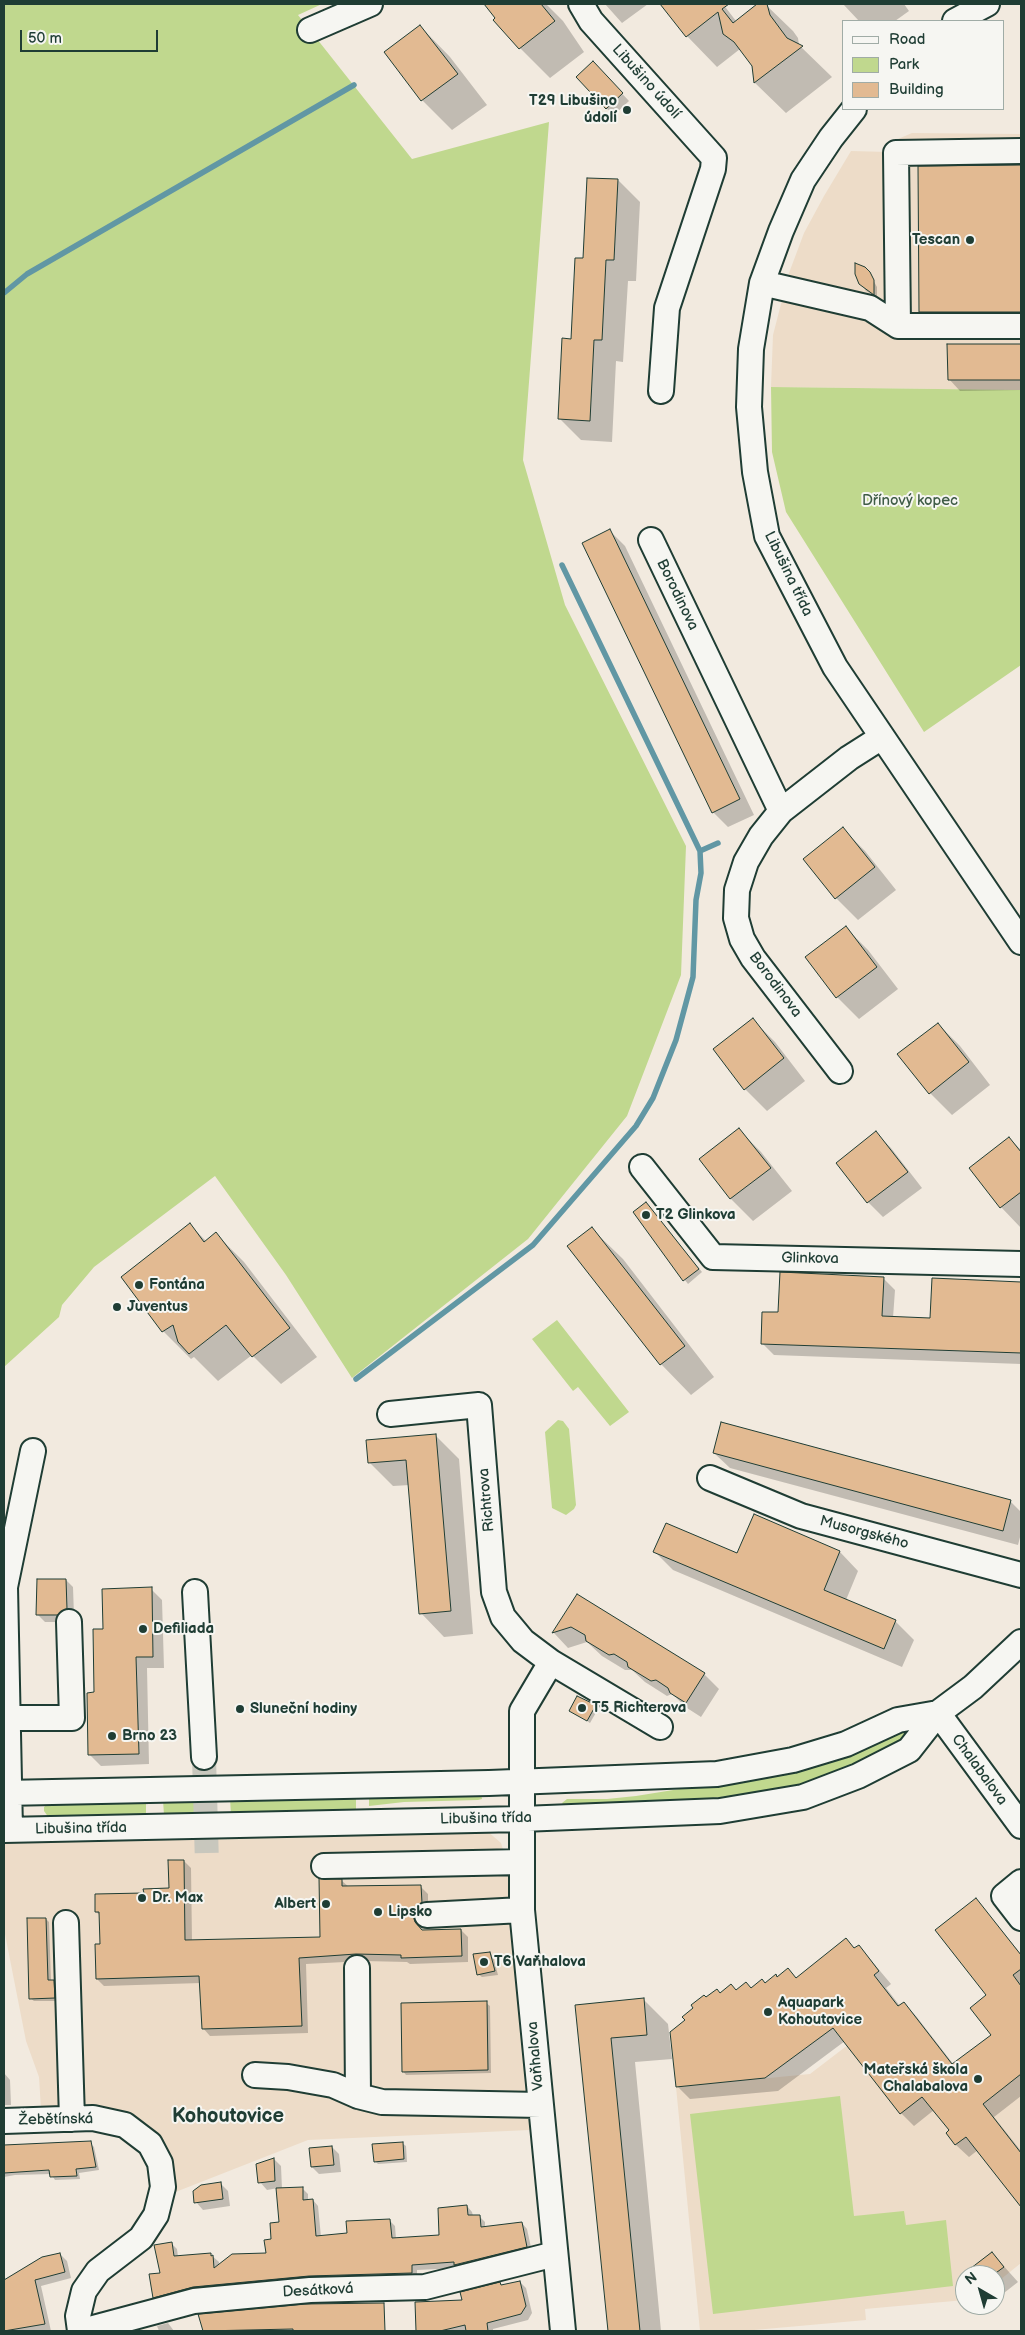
<!DOCTYPE html>
<html>
<head>
<meta charset="utf-8">
<style>
	body { margin:0 }
	#map { position:relative; width:1025px; height:2335px; overflow:hidden; background:#f2eadf; font-family:"Balsamiq Sans",sans-serif }
	canvas { display:block }
	.frame { position:absolute; inset:0; border:5px solid #1f3d34; pointer-events:none }
	.legend { position:absolute; left:842px; top:20px; width:162px; height:90px; box-sizing:border-box; background:#f6f6f2; border:1px solid #a0aca6; margin:0; padding:6px 9px; list-style:none; font-size:15px; color:#1f3d34 }
	.legend li { display:flex; align-items:center; gap:10px; height:25px }
	.legend b { width:25px; border:1px solid #a0aca6 }
	.north { position:absolute; left:955px; top:2265px; width:50px; height:50px; box-sizing:border-box; background:#f6f6f2; border:1px solid #a0aca6; border-radius:50%; rotate:322deg; font-size:14px; font-weight:700; line-height:20px; text-align:center; color:#1f3d34 }
	.north::after { content:''; display:block; margin:auto; width:18px; height:22px; background:#1f3d34; clip-path:polygon(50% 0,100% 100%,50% 72%,0 100%) }
	.scale { position:absolute; left:20px; top:30px; width:138px; height:22px; box-sizing:border-box; border:2px solid #1f3d34; border-top:0; padding-left:6px; font-size:15px; line-height:18px; white-space:nowrap; color:#1f3d34; -webkit-text-stroke:4px #f6f6f2; paint-order:stroke }
</style>
</head>
<body>
<div id="map">
<canvas width="1025" height="2335"></canvas>
<div class="frame"></div>
<ul class="legend">
<li><b style="height:6px;background:#f6f6f2"></b>Road</li>
<li><b style="height:14px;background:#c0d88e"></b>Park</li>
<li><b style="height:14px;background:#e2ba92"></b>Building</li>
</ul>
<div class="north">N</div>
<div class="scale">50 m</div>
</div>
<script>
const c = document.querySelector('canvas').getContext('2d');
c.lineJoin = 'round';
function fillPath(path, color) { c.fillStyle = color; c.fill(path, 'evenodd'); }
const toPath = rows => new Path2D(rows.map(r => 'M' + r).join(''));
function trace(path, color, width, dash) { c.strokeStyle = color; c.lineWidth = width; c.lineCap = dash ? 'butt' : 'round'; c.setLineDash(dash || []); c.stroke(path); }
function label(font, color, halo, rows, align = 'center') {
  c.font = font + ' "Balsamiq Sans",sans-serif'; c.lineWidth = 4; c.setLineDash([]); c.textBaseline = 'middle'; c.strokeStyle = halo; c.fillStyle = color; for (const [text, x, y, turn = 0] of rows) {
    c.save(); c.translate(x, y); c.rotate((+turn || 0) * Math.PI / 180); c.textAlign = isNaN(turn) ? turn : align; if (halo) c.strokeText(text, 0, 0); c.fillText(text, 0, 0); c.restore();
  }
}
fillPath(toPath([
	[912,133,1021,134,1021,390,771,387,773,335,789,273,804,233,824,196,851,151,888,152,898,139],
	[486,1830,501,1843,513,1880,525,2089,530,2130,308,2140,173,2193,155,2136,41,2109,39,2077,26,2041,4,1929,4,1841],
	[976,1898,1021,1955,1021,2263,995,2284,995,2275,965,2275,965,2300,865,2309,866,2320,743,2331,700,2331,676,2087,810,2074,904,2002,956,2069,995,2039,986,1995,935,1930]
]), '#eddcc8');
fillPath(toPath([
	[4,4,322,4,298,15,412,159,549,122,523,460,565,605,686,846,681,975,627,1116,528,1239,352,1378,286,1275,215,1176,94,1267,62,1305,59,1317,4,1367],
	[771,387,1021,390,1021,665,924,732,786,512,772,452],
	[557,1320,629,1412,610,1426,578,1387,573,1391,532,1339],
	[558,1420,563,1421,569,1429,576,1505,574,1509,566,1515,552,1508,545,1432],
	[914,1727,916,1733,861,1764,806,1784,779,1790,688,1801,566,1807,562,1803,567,1799,607,1799,636,1796,797,1770,857,1752],
	[481,1794,482,1799,478,1800,404,1802,369,1806,369,1796],
	[356,1796,356,1809,231,1815,230,1798],
	[163,1800,199,1801,199,1814,164,1815],
	[146,1801,146,1816,49,1818,44,1811,44,1807,50,1802],
	[840,2096,854,2216,904,2211,906,2225,946,2220,953,2286,713,2314,690,2114]
]), '#c0d88e');
fillPath(toPath([
	[485,4,546,4,563,21,584,52,550,78,520,48],
	[605,4,648,4,622,23],
	[662,4,723,4,736,21,759,4,765,4,793,31,798,38,799,45,832,77,786,113,755,83,753,65,740,49,717,67,687,36],
	[843,4,904,4,909,11,895,21,859,21],
	[420,26,450,57,487,105,452,130,422,100],
	[600,70,629,101,614,115,606,108],
	[1021,166,1021,323,932,323,921,312],
	[618,180,640,202,636,281,628,281,623,362,616,361,612,442,581,440,559,418,584,259],
	[868,271,877,287,877,297,866,291,857,277],
	[948,345,1021,345,1021,390,960,391,949,379],
	[610,531,625,546,754,815,728,827,713,812],
	[843,829,865,851,896,890,858,920,836,898],
	[846,928,868,950,898,989,859,1019,837,997],
	[753,1020,775,1042,805,1081,767,1111,745,1089],
	[938,1024,960,1046,990,1085,952,1115,930,1093,899,1054],
	[739,1130,761,1152,792,1191,753,1221,731,1199,700,1159],
	[876,1133,891,1148,922,1188,883,1217,868,1202,837,1163],
	[1009,1138,1021,1150,1021,1228,1001,1207,970,1168],
	[649,1207,702,1272,688,1284,653,1239],
	[190,1225,206,1241,216,1234,244,1262,317,1357,281,1384,252,1355,218,1381,194,1357,191,1359,163,1331],
	[592,1229,623,1259,714,1377,691,1395,661,1364,569,1247],
	[883,1278,895,1290,893,1318,931,1320,933,1279,1021,1283,1021,1364,774,1355,762,1343,780,1314],
	[435,1435,459,1459,473,1634,444,1637,421,1613,410,1485,393,1486,369,1462],
	[714,1453,1010,1501,1021,1512,1021,1533,1018,1545,730,1468],
	[754,1516,840,1552,858,1571,846,1600,895,1621,914,1640,902,1667,673,1570,655,1552,737,1555],
	[66,1580,73,1587,74,1616,65,1622,45,1622,37,1614],
	[151,1589,162,1600,164,1668,147,1668,149,1764,101,1766,89,1754,95,1693],
	[578,1595,704,1674,719,1689,701,1717,687,1708,672,1694,667,1696,645,1682,632,1670,625,1670,602,1656,587,1642,568,1648,554,1633],
	[595,1706,598,1709,590,1723,570,1710],
	[184,1861,191,1868,192,1941,321,1938,342,1881,349,1887,421,1887,428,1894,428,1910,420,1923,422,1931,461,1930,468,1937,468,1962,410,1964,407,1962,364,1961,306,1964,308,2033,210,2036,203,2028,201,1983,104,1986,97,1979,102,1945,101,1916,96,1912,145,1894,170,1889],
	[976,1900,1021,1954,1021,2096,994,2117,1021,2151,1021,2205,978,2150,969,2157,956,2145,947,2133,951,2130,934,2110,914,2126,901,2113,845,2041,778,2091,690,2099,677,2086,687,2021,706,1999,736,1991,746,1983,752,1989,765,1984,788,1970,797,1979,859,1946,891,1984,886,1988,900,2006,903,2003,916,2016,954,2065,993,2035],
	[46,1919,49,1922,51,1981,57,1984,57,2001,34,2001,30,1998],
	[490,1953,493,1956,498,1975,482,1977,478,1974],
	[644,2000,668,2024,672,2059,635,2062,661,2331,609,2331,577,2006],
	[486,2003,490,2006,491,2073,406,2075,403,2071],
	[4,2073,10,2080,11,2105,4,2105],
	[90,2143,94,2147,99,2170,79,2173,80,2179,55,2180,51,2174,15,2175,4,2177,4,2146],
	[402,2143,406,2146,407,2162,378,2164,375,2161],
	[332,2147,339,2154,341,2172,319,2174,312,2167],
	[274,2159,281,2166,282,2189,302,2188,308,2194,308,2201,313,2200,318,2206,321,2237,349,2235,389,2220,395,2226,396,2239,441,2236,467,2206,472,2212,473,2216,479,2216,485,2222,485,2228,522,2223,527,2229,532,2252,458,2268,417,2270,417,2278,160,2303,154,2297,171,2243,177,2249,178,2257,210,2254,219,2262,219,2266,267,2254,280,2223,278,2188,267,2190,260,2182],
	[220,2183,228,2191,230,2206,203,2210,196,2202],
	[992,2253,1018,2282,995,2300,995,2275,971,2275],
	[60,2254,67,2261,71,2278,41,2286,51,2331,4,2331,4,2286,17,2284],
	[520,2282,526,2288,532,2313,528,2320,493,2329,493,2331,417,2331,416,2304,464,2301,500,2283,502,2286],
	[370,2309,361,2331,199,2331,204,2329],
	[168,2323,174,2331,159,2331,157,2326]
]), '#0003');
trace(toPath([
	[4,293,27,274,354,85],
	[562,565,700,851],
	[356,1379,533,1245,636,1126,653,1098,676,1040,693,977,696,900,701,873,700,851,718,843]
]), '#6197a4', 5.5);
const building = toPath([
	[484,4,541,4,555,21,519,49,493,20,495,18,484,4],
	[660,4,729,4,722,9,733,23,757,4,767,4,770,15,787,38,803,46,754,83,752,66,734,42,723,34,718,12,686,37,660,4],
	[420,25,458,74,421,101,384,52,420,25],
	[593,61,623,93,606,109,576,77,593,61],
	[1021,165,1021,312,919,312,918,166,1021,165],
	[587,178,618,179,614,260,606,260,602,340,594,340,590,421,558,419,562,338,571,339,575,258,583,258,587,178],
	[855,263,865,267,870,272,874,280,874,295,859,284,855,274,855,263],
	[947,344,1021,344,1021,380,948,380,947,344],
	[610,529,740,799,712,813,582,543,610,529],
	[843,827,875,867,835,899,803,859,843,827],
	[846,926,877,967,836,998,805,957,846,926],
	[753,1018,784,1058,744,1090,713,1049,753,1018],
	[938,1023,969,1062,929,1094,897,1054,938,1023],
	[739,1128,771,1168,730,1199,699,1159,739,1128],
	[876,1131,908,1172,867,1203,836,1163,876,1131],
	[1009,1137,1021,1152,1021,1192,1000,1208,969,1168,1009,1137],
	[646,1202,699,1269,683,1281,633,1212,646,1202],
	[190,1223,204,1242,216,1232,290,1328,252,1357,226,1325,189,1354,178,1342,173,1325,162,1332,121,1277,190,1223],
	[592,1227,685,1346,660,1365,567,1246,592,1227],
	[780,1272,884,1277,882,1316,930,1318,932,1278,1021,1282,1021,1353,761,1344,762,1312,778,1312,780,1272],
	[721,1422,1011,1500,1003,1531,713,1453,721,1422],
	[436,1434,451,1611,419,1614,406,1460,368,1463,366,1440,436,1434],
	[754,1514,840,1551,824,1590,896,1620,884,1649,653,1552,666,1523,737,1553,754,1514],
	[37,1579,66,1579,67,1609,58,1615,36,1615,37,1579],
	[152,1587,153,1657,136,1657,139,1754,88,1755,87,1693,94,1692,93,1629,103,1629,102,1589,152,1587],
	[577,1594,705,1673,686,1703,670,1693,668,1688,656,1680,651,1681,628,1667,627,1662,614,1654,609,1655,586,1641,585,1635,571,1627,552,1633,577,1594],
	[577,1696,596,1705,587,1721,569,1711,577,1696],
	[168,1860,184,1860,185,1940,320,1937,319,1878,342,1879,342,1886,421,1885,422,1903,415,1909,415,1922,422,1930,461,1929,462,1956,401,1958,401,1955,356,1954,299,1958,302,2026,202,2029,199,1976,96,1979,95,1944,100,1944,99,1912,95,1912,95,1894,144,1893,143,1889,169,1888,168,1860],
	[976,1898,1021,1955,1021,1969,1013,1975,1021,1986,1021,2074,983,2104,1021,2153,1021,2207,966,2137,955,2145,946,2133,949,2130,922,2097,900,2114,833,2028,765,2078,676,2087,670,2032,685,2020,682,2017,693,2008,691,2005,704,1995,706,1997,717,1989,720,1993,731,1984,736,1990,746,1982,751,1988,762,1979,765,1983,776,1974,777,1977,788,1968,796,1978,846,1938,854,1948,859,1945,879,1971,874,1975,898,2006,904,2002,952,2064,991,2035,970,2008,986,1995,935,1930,976,1898],
	[27,1918,46,1918,48,1980,54,1980,55,1998,29,1999,27,1918],
	[490,1952,495,1971,477,1975,473,1954,490,1952],
	[644,1998,647,2035,611,2038,640,2331,608,2331,575,2005,644,1998],
	[487,2001,488,2070,402,2072,401,2003,487,2001],
	[91,2141,96,2167,76,2169,77,2176,50,2177,49,2170,4,2173,4,2145,91,2141],
	[403,2142,404,2159,374,2162,372,2144,403,2142],
	[332,2146,334,2165,311,2167,309,2148,332,2146],
	[274,2158,275,2181,258,2183,256,2164,274,2158],
	[221,2182,223,2199,194,2203,193,2191,201,2185,221,2182],
	[303,2187,303,2200,313,2199,316,2236,347,2233,346,2221,390,2219,392,2238,439,2235,438,2208,467,2205,468,2215,480,2215,481,2227,522,2222,527,2247,454,2265,454,2262,412,2265,412,2273,309,2276,193,2287,153,2298,149,2274,160,2273,154,2245,172,2242,174,2256,211,2253,211,2256,213,2255,214,2268,232,2254,266,2253,264,2240,271,2239,270,2223,279,2222,276,2188,303,2187],
	[992,2252,1004,2267,993,2275,962,2275,992,2252],
	[60,2253,65,2272,35,2280,45,2324,4,2331,4,2280,42,2257,60,2253],
	[520,2281,526,2306,521,2314,487,2323,488,2331,466,2331,465,2325,440,2331,416,2331,415,2302,462,2300,460,2292,500,2282,501,2285,520,2281],
	[384,2303,385,2331,293,2331,293,2329,203,2331,198,2314,304,2304,384,2303]
]);
fillPath(building, '#e2ba92');
trace(building, '#1f3d34', 1);
trace(toPath([
	[204,1757,207,1864]
]), '#c8c7bd', 24, [24, 12]);
const minor = toPath([
	[581,4,591,21,714,158,713,169,667,308,661,391],
	[955,21,987,4],
	[310,30,370,4],
	[854,109,831,138,803,180,781,231,762,283,751,349,749,407,755,472,767,536,835,667,1021,942],
	[762,283,870,308,898,326,1021,326],
	[898,326,896,153,1021,151],
	[651,540,781,811],
	[840,1071,753,958,742,939,736,918,737,890,746,862,761,836,781,811,849,758,882,737],
	[642,1167,713,1257,1021,1264],
	[390,1414,479,1405,494,1592,503,1617,523,1641,551,1662,660,1727],
	[710,1478,801,1516,1021,1575],
	[195,1592,204,1757],
	[551,1662,522,1711,522,1910,563,2331],
	[938,1713,1021,1826],
	[7,1718,72,1718,69,1622],
	[4,1793,489,1783,717,1774,793,1760,846,1744,898,1720,938,1713],
	[4,1830,522,1819,720,1811,803,1797,858,1776,909,1750,938,1713,973,1687,1021,1642],
	[10,1830,5,1587,33,1451],
	[324,1866,522,1862],
	[1021,1882,1004,1896,1021,1918],
	[427,1915,522,1910],
	[66,1923,72,2119],
	[357,1968,358,2096],
	[255,2075,288,2077,333,2085,358,2096,382,2102,541,2105],
	[4,2121,93,2118,125,2125,150,2144,160,2163,163,2187,156,2215,141,2238,98,2271,84,2291,78,2316,80,2331],
	[82,2331,194,2301,310,2290,425,2287,555,2254]
]);
trace(minor, '#1f3d34', 28);
trace(minor, '#f6f6f2', 24);
for (const [x, y, r, color] of [
	[627,110,5,"#1f3d34"],
	[970,240,5,"#1f3d34"],
	[646,1215,5,"#1f3d34"],
	[139,1285,5,"#1f3d34"],
	[117,1307,5,"#1f3d34"],
	[143,1629,5,"#1f3d34"],
	[582,1708,5,"#1f3d34"],
	[240,1709,5,"#1f3d34"],
	[112,1736,5,"#1f3d34"],
	[142,1898,5,"#1f3d34"],
	[326,1904,5,"#1f3d34"],
	[378,1912,5,"#1f3d34"],
	[484,1962,5,"#1f3d34"],
	[768,2012,5,"#1f3d34"],
	[978,2079,5,"#1f3d34"]
]) { const dot = new Path2D(); dot.arc(x, y, r, 0, 2 * Math.PI); c.fillStyle = color; c.fill(dot); trace(dot, '#f6f6f2', 2); }
label('15px', '#1f3d34', '#f6f6f2', [
	["Libušino údolí",646,82,48],
	["Libušina třída",788,574,64],
	["Borodinova",677,595,64],
	["Borodinova",775,985,53],
	["Glinkova",810,1259,1],
	["Richtrova",487,1500,-95],
	["Musorgského",864,1533,15],
	["Chalabalova",979,1770,54],
	["Libušina třída",486,1819,-1],
	["Libušina třída",81,1829,-1],
	["Vaňhalova",536,2056,-95],
	["Žebětínská",56,2120,-1],
	["Desátková",318,2291,-3]
]);
label('bold 15px', '#1f3d34', '#f6f6f2', [
	["T29 Libušino",617,101,"right"],
	["údolí",617,118,"right"],
	["Tescan",960,240,"right"],
	["T2 Glinkova",656,1215],
	["Fontána",149,1285],
	["Juventus",127,1307],
	["Defiliada",153,1629],
	["T5 Richterova",592,1708],
	["Sluneční hodiny",250,1709],
	["Brno 23",122,1736],
	["Dr. Max",152,1898],
	["Albert",316,1904,"right"],
	["Lipsko",388,1912],
	["T6 Vaňhalova",494,1962],
	["Aquapark",778,2003],
	["Kohoutovice",778,2020],
	["Mateřská škola",968,2070,"right"],
	["Chalabalova",968,2087,"right"]
], 'left');
label('15px', '#3f5c46', '#f6f6f2', [
	["Dřínový kopec",910,501]
]);
label('bold 20px', '#1f3d34', '#f6f6f2', [
	["Kohoutovice",228,2117]
]);
</script>
</body>
</html>
